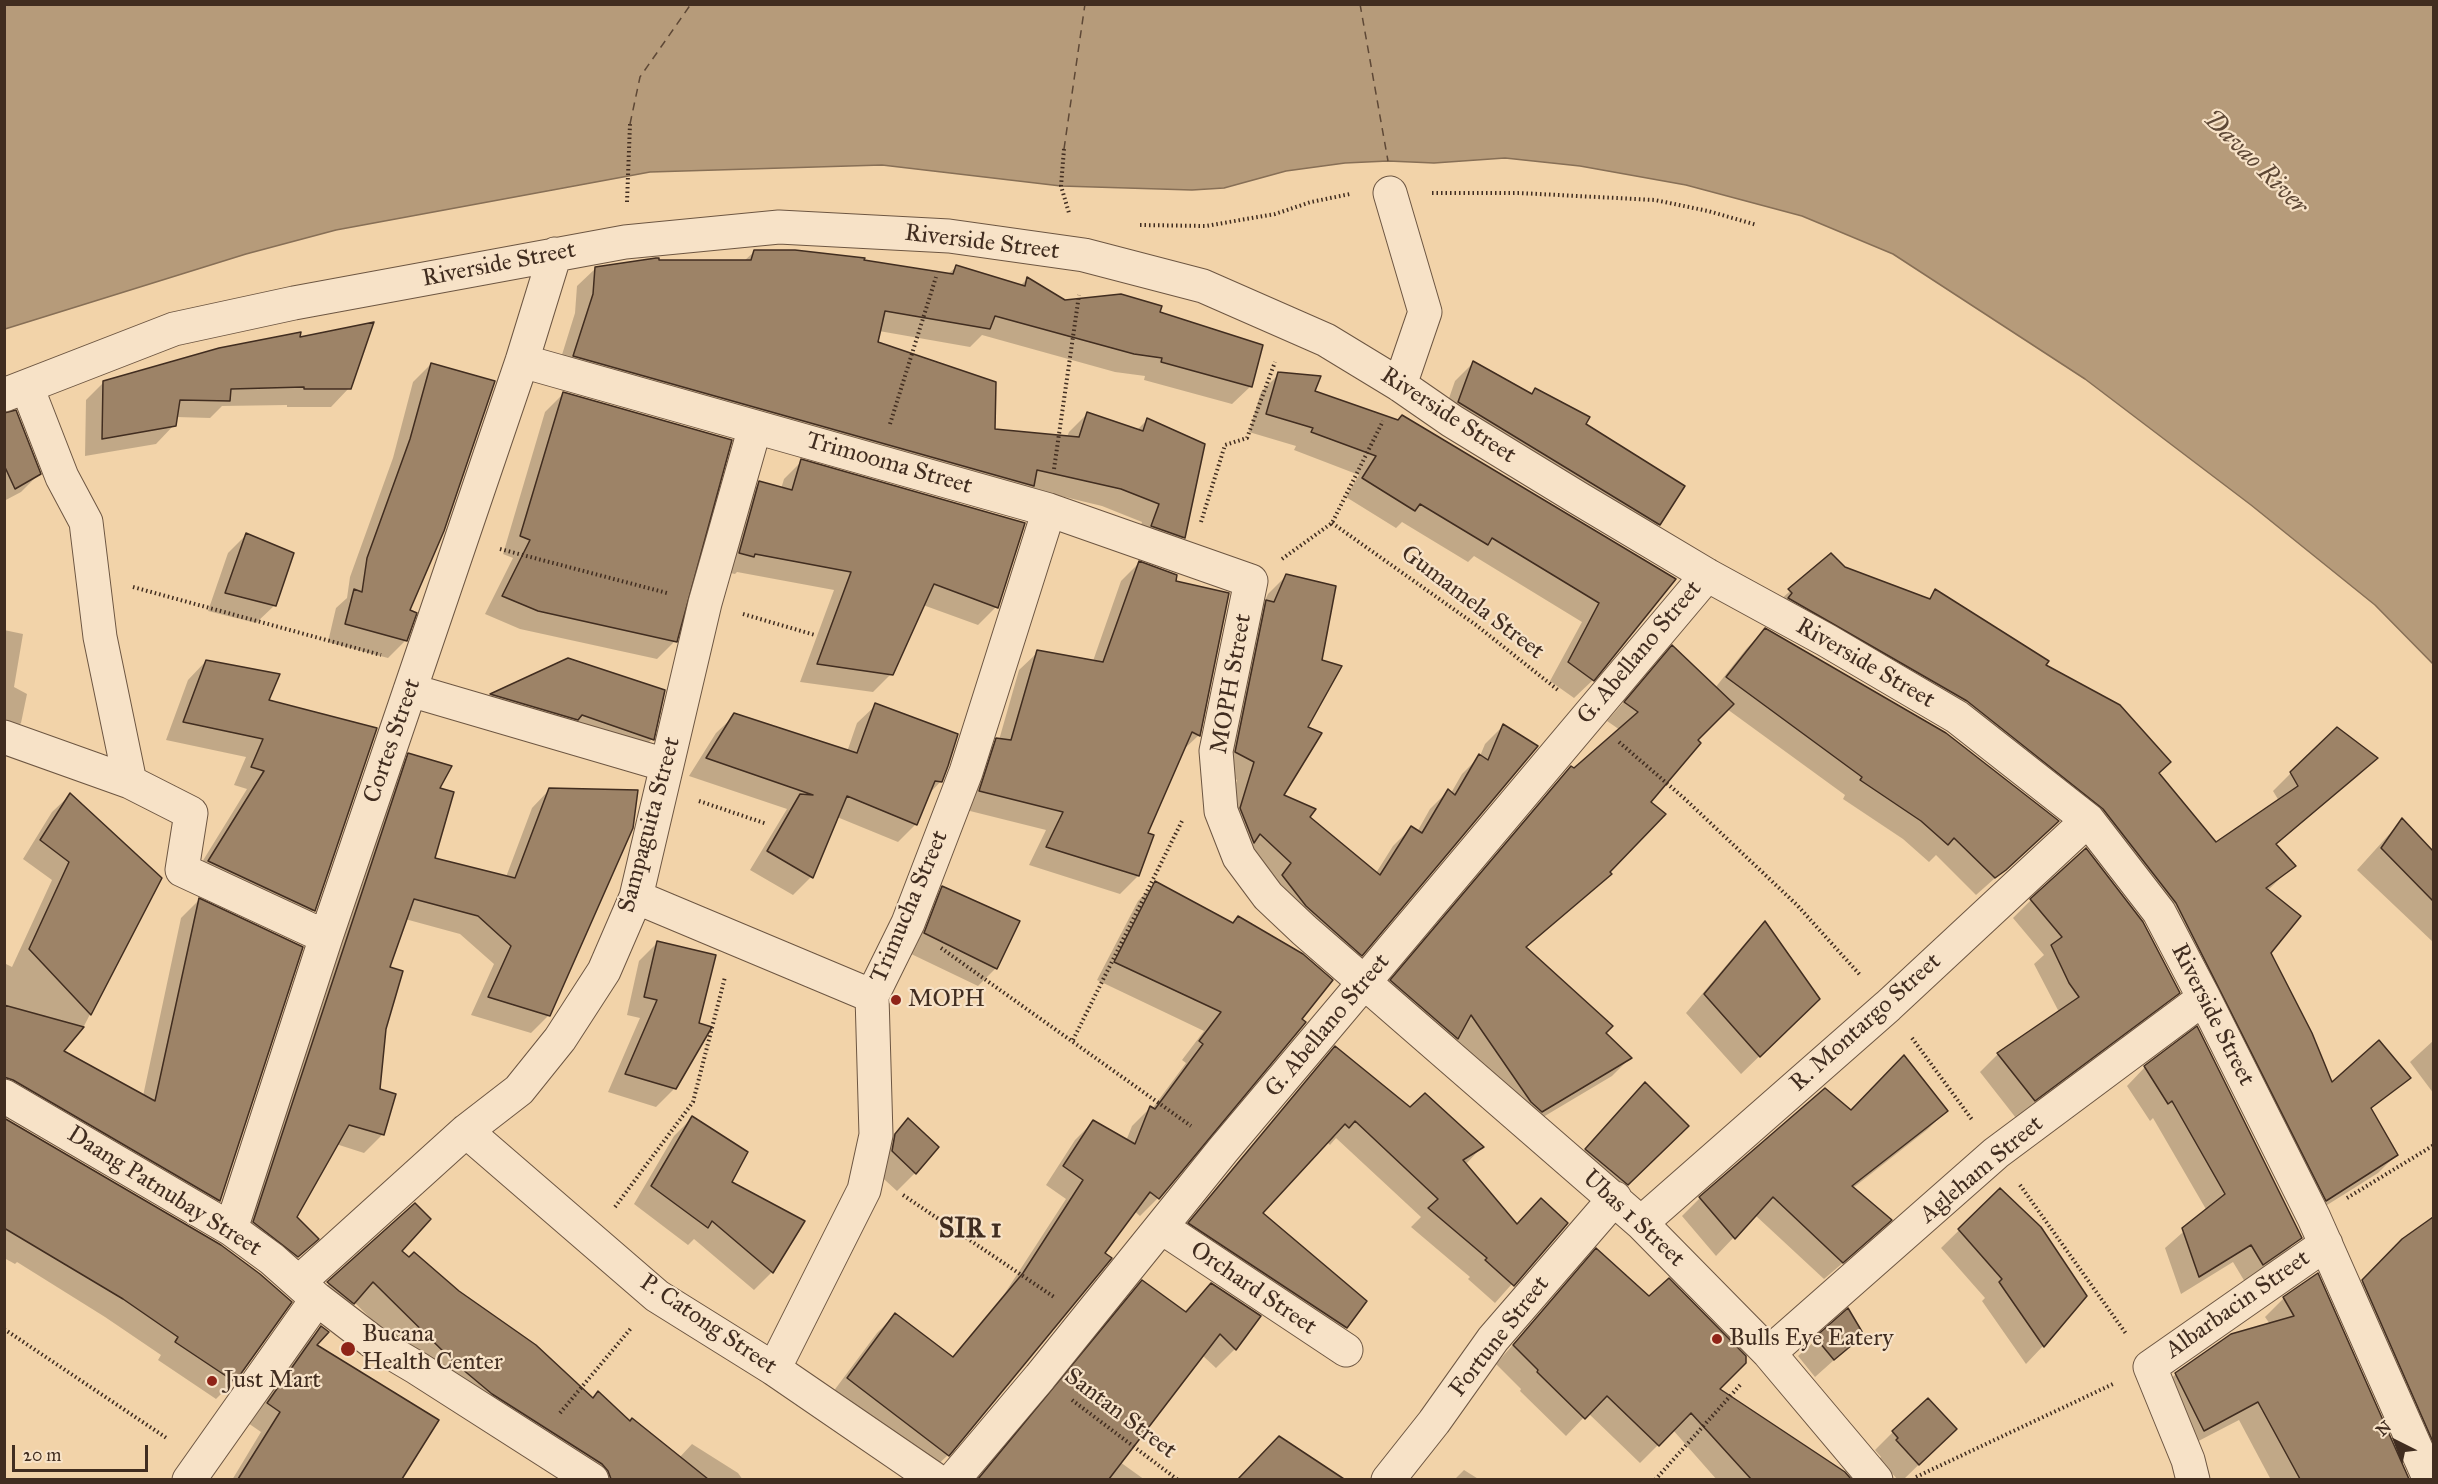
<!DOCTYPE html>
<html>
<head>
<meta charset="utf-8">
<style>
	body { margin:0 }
	#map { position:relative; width:2438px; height:1484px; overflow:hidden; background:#f2d3a9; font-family:"IM FELL Great Primer",serif }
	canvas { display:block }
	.frame { position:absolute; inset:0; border:6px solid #412d20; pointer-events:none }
	.north { position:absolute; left:2366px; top:1412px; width:60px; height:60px; -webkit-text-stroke:4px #f7e2c7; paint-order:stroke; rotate:318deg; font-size:16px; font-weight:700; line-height:24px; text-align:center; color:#412d20 }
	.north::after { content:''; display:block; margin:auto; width:21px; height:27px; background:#412d20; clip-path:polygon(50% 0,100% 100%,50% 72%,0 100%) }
	.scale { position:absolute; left:12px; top:1445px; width:136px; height:27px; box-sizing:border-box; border:3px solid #412d20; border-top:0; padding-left:8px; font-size:18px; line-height:21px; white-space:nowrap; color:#412d20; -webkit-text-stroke:4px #f7e2c7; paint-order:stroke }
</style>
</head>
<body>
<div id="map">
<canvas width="2438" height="1484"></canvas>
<div class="frame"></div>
<div class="north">N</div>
<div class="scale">20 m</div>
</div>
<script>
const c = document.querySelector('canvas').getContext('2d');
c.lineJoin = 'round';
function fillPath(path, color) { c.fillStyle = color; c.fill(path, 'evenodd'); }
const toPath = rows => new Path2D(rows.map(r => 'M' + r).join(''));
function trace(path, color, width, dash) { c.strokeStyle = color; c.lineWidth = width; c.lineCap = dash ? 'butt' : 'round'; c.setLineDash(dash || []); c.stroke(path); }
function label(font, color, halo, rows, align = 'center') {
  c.font = font + ' "IM FELL Great Primer",serif'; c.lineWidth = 4.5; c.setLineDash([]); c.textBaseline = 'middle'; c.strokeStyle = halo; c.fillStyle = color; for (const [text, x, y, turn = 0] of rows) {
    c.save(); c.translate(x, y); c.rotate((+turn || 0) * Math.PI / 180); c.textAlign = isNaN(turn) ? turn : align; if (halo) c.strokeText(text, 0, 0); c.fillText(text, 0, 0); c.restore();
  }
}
const water = toPath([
	[5,4,2433,5,2433,664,2375,605,2251,505,2085,379,1893,254,1802,216,1686,185,1580,166,1505,158,1434,163,1388,161,1345,163,1286,171,1224,188,1192,190,1061,186,882,165,650,172,336,230,246,254,5,329,5,4]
]);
fillPath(water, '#b69b7a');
trace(water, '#876f56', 1.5);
fillPath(toPath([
	[755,251,862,261,948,274,956,267,1020,286,1027,279,1065,301,1158,313,1251,386,1232,404,1144,380,1145,376,1115,372,982,335,970,347,879,331,876,343,994,430,1067,437,1069,432,1087,414,1137,430,1147,420,1184,537,1166,555,1134,544,1142,522,1102,506,556,374,575,313,577,286,596,268,657,262,744,261],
	[298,339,349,388,331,407,287,407,287,405,222,406,210,418,176,417,174,425,156,444,85,456,86,400,104,382],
	[1473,363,1530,395,1535,390,1584,425,1659,524,1640,542,1441,421,1455,381],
	[431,364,406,640,388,658,328,642,336,608,347,598,350,577,393,458,413,382],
	[1279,374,1313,392,1674,580,1593,680,1574,698,1550,681,1582,622,1474,556,1468,562,1402,522,1396,528,1346,497,1359,475,1294,450,1296,446,1249,432,1261,392],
	[563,394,675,641,657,659,520,629,485,614,513,558,503,554,545,412],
	[4,431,39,474,21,492,4,501],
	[802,461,996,607,978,625,923,605,891,674,873,692,800,682,834,590,737,572,735,574,722,571,741,501,760,483,781,489,784,479],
	[246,535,275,605,256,623,208,611,228,553],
	[1831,555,1844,568,1927,600,1936,591,2043,665,2158,773,2216,844,2279,801,2273,791,2291,773,2376,758,2358,776,2275,845,2294,865,2267,891,2270,953,2340,1105,2396,1155,2378,1173,2308,1217,2158,921,2085,826,1950,720,1771,608],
	[1139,563,1199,735,1182,751,1146,834,1138,876,1120,894,1029,865,1046,830,962,809,979,758,999,740,1019,670,1038,652,1093,661,1121,581],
	[1286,576,1306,728,1281,796,1376,873,1393,846,1411,828,1417,832,1430,809,1448,791,1451,793,1462,774,1480,756,1485,744,1503,726,1536,747,1361,955,1343,973,1223,827,1237,780,1218,770,1249,620,1263,605,1268,594],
	[4,630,23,634,14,687,27,694,21,723,4,739],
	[1765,630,2039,839,1976,895,1936,855,1929,862,1903,839,1843,799,1845,795,1727,709,1696,740,1649,803,1607,872,1610,874,1526,948,1604,1033,1630,1058,1612,1076,1523,1129,1513,1120,1457,1039,1439,1056,1373,999,1553,786,1571,768,1574,770,1620,730,1607,721,1672,647,1715,688,1747,648],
	[569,660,652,739,634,757,474,712,491,695],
	[206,661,267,701,375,729,314,910,296,928,191,880,247,789,234,785,246,757,166,740,188,680],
	[876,705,941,781,929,794,916,824,898,842,837,817,811,877,793,895,750,870,787,809,689,776,716,733,735,715,847,752,857,723],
	[409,755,438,789,433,859,506,877,532,808,550,789,549,1015,531,1033,471,1015,494,964,460,934,405,919,388,967,379,1090,394,1095,382,1135,364,1153,336,1144,295,1217,317,1239,279,1274,236,1240,391,773],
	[70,795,160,878,84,1026,61,1051,143,1096,181,918,199,900,219,1200,201,1218,4,1103,4,963,12,967,52,880,23,859,52,812],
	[2402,820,2434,853,2434,943,2357,870],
	[1156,883,1304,1022,1158,1198,1140,1216,1134,1211,1103,1253,1110,1258,948,1455,929,1473,830,1396,877,1333,895,1315,952,1357,1005,1293,1066,1199,1046,1185,1075,1140,1093,1122,1126,1141,1132,1126,1150,1108,1152,1109,1186,1063,1182,1060,1204,1031,1097,980,1138,901],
	[943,888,996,968,978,986,907,952,925,906],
	[2031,900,2178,992,2160,1010,2016,1118,1980,1072,1998,1054,2059,1012,2034,964,2044,955,2013,918],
	[1765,923,1800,1017,1741,1074,1686,1013,1747,941],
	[657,943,675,1088,656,1107,608,1092,640,1018,627,1015,639,961],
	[2197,1029,2300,1237,2282,1256,2245,1282,2233,1262,2181,1294,2165,1248,2207,1211,2153,1118,2150,1121,2127,1086,2145,1067],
	[2434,1040,2434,1094,2410,1062],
	[1336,1048,1411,1108,1482,1147,1465,1165,1516,1225,1566,1223,1495,1303,1468,1279,1470,1277,1411,1227,1421,1217,1336,1138,1330,1145,1327,1142,1261,1213,1346,1327,1327,1345,1172,1241,1318,1066],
	[1627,1103,1669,1143,1609,1202,1568,1168],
	[1946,1111,1928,1129,1853,1188,1872,1238,1824,1279,1755,1215,1716,1256,1682,1216,1700,1198,1850,1112],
	[692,1118,772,1272,754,1290,694,1239,688,1245,634,1204,674,1136],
	[4,1120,234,1381,216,1399,158,1360,161,1355,105,1317,17,1262,15,1264,4,1258],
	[908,1120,915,1173,897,1191,874,1170,890,1138],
	[2000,1190,2043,1346,2026,1364,1982,1301,1985,1298,1941,1248],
	[415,1205,399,1251,458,1292,592,1399,598,1393,630,1422,679,1458,692,1444,738,1473,743,1480,577,1480,435,1382,354,1302,334,1322,308,1303],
	[2434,1219,2434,1480,2344,1300,2400,1243],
	[1596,1250,1718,1390,1823,1469,1832,1480,1717,1480,1673,1430,1640,1463,1588,1413,1566,1436,1520,1391,1521,1389,1496,1364],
	[2317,1275,2408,1480,2271,1480,2239,1420,2185,1448,2157,1392,2176,1374,2270,1324,2265,1317,2284,1298],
	[1142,1282,1184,1312,1211,1284,1259,1317,1235,1349,1216,1368,1202,1355,1120,1462,1145,1480,976,1480,1123,1301],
	[1848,1311,1862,1335,1815,1377,1798,1356],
	[321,1328,315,1345,437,1421,401,1480,232,1480,261,1432,248,1423,301,1348],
	[1893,1432,1937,1447,1903,1480,1898,1480,1879,1459,1881,1457,1875,1450],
	[1279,1438,1342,1480,1239,1480],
	[1464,1470,1480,1480,1454,1480]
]), '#0003');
trace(toPath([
	[1360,4,1388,161],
	[630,124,640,77,691,4],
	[1064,149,1085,4]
]), '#5e4836', 1.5, [8, 6]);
const building = toPath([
	[754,250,795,250,865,258,864,260,953,274,956,265,1025,286,1027,277,1065,300,1121,294,1162,306,1160,312,1263,345,1252,387,1161,362,1162,358,1134,354,995,316,990,329,885,311,878,342,996,382,995,429,1079,437,1087,412,1143,431,1147,418,1205,444,1185,538,1151,526,1159,504,1121,489,1037,470,1034,486,573,356,593,294,595,267,656,258,659,258,659,260,751,260,754,250],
	[374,322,351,389,304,389,304,387,231,389,230,401,180,400,176,426,102,439,103,381,219,348,301,332,300,337,374,322],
	[1473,361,1532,394,1535,388,1590,417,1586,424,1685,486,1660,525,1458,402,1473,361],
	[431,363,495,381,444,531,410,610,417,613,407,641,345,624,354,589,362,592,367,558,410,439,431,363],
	[1278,372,1321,376,1315,391,1398,420,1402,415,1676,579,1594,681,1568,662,1599,603,1492,538,1488,545,1420,504,1415,511,1362,478,1376,456,1311,432,1313,428,1266,414,1278,372],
	[563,392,732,440,677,642,538,611,502,596,530,540,520,536,563,392],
	[16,410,41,474,15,489,4,465,4,413,16,410],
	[801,459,1025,523,998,608,934,584,893,675,817,664,851,572,755,554,754,557,739,553,759,481,792,490,801,459],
	[246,533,294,553,276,606,225,593,246,533],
	[1831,553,1845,567,1930,599,1935,589,2049,661,2046,665,2120,705,2171,762,2159,773,2216,842,2298,786,2290,772,2337,727,2378,758,2276,844,2296,866,2266,888,2301,916,2271,953,2312,1033,2332,1082,2379,1040,2411,1078,2371,1108,2398,1155,2326,1201,2176,903,2103,809,1967,701,1788,598,1792,593,1788,589,1831,553],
	[1139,561,1177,575,1176,581,1229,593,1200,736,1192,732,1148,833,1154,835,1139,876,1046,847,1063,812,979,791,996,738,1011,740,1037,650,1103,662,1139,561],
	[1286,574,1336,586,1322,660,1342,666,1308,727,1322,733,1284,795,1316,809,1310,817,1380,875,1411,826,1422,833,1448,789,1455,795,1479,754,1488,760,1503,724,1538,746,1362,956,1306,906,1282,875,1291,863,1260,834,1254,843,1240,808,1254,762,1235,752,1266,600,1274,602,1286,574],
	[1765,628,1946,733,2059,821,2006,870,1995,878,1954,838,1948,845,1921,821,1860,780,1862,777,1726,677,1765,628],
	[1672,645,1734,704,1698,740,1701,743,1651,802,1666,814,1610,872,1612,874,1526,947,1613,1026,1606,1033,1632,1058,1542,1112,1531,1102,1471,1015,1458,1039,1390,980,1571,766,1574,768,1638,712,1624,702,1672,645],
	[568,658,665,690,654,740,582,715,578,720,490,694,568,658],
	[206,660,280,674,269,700,377,728,315,911,208,861,264,771,251,767,263,739,183,722,206,660],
	[875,703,958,734,948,766,942,782,935,781,917,825,847,796,813,878,767,851,800,794,813,795,706,758,734,713,857,753,875,703],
	[408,753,452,766,440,788,454,792,435,858,515,878,549,788,638,790,633,828,550,1016,488,997,511,946,478,916,414,899,390,967,403,971,386,1029,380,1089,396,1094,384,1135,349,1125,297,1217,319,1239,298,1257,253,1222,408,753],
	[70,793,162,878,91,1015,29,949,69,862,40,840,70,793],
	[2402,818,2433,851,2433,901,2381,848,2402,818],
	[2086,848,2143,922,2180,993,2035,1101,1997,1053,2079,997,2069,983,2051,945,2062,937,2030,899,2086,848],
	[1155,881,1233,923,1238,916,1303,954,1333,980,1302,1019,1306,1022,1159,1199,1150,1192,1105,1253,1112,1258,949,1456,847,1378,895,1313,953,1357,1023,1273,1083,1180,1063,1166,1093,1120,1135,1144,1150,1106,1155,1109,1203,1044,1199,1041,1221,1012,1114,962,1155,881],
	[942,886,1020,921,997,969,924,933,942,886],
	[199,898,303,947,220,1201,13,1080,4,1077,4,1005,84,1027,64,1051,155,1101,199,898],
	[1765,921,1820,999,1760,1057,1704,994,1765,921],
	[657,941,716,955,699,1023,712,1027,676,1089,625,1074,657,1000,644,997,657,941],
	[2197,1026,2302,1238,2263,1265,2251,1245,2199,1277,2182,1228,2225,1194,2172,1101,2168,1104,2144,1066,2197,1026],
	[1335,1046,1410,1107,1425,1093,1484,1147,1463,1160,1517,1224,1541,1198,1568,1223,1514,1286,1485,1260,1487,1258,1428,1208,1438,1199,1355,1121,1349,1128,1345,1124,1263,1213,1367,1301,1347,1328,1188,1223,1335,1046],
	[1904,1055,1948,1111,1852,1186,1892,1220,1843,1263,1773,1197,1735,1239,1699,1197,1825,1088,1851,1110,1904,1055],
	[1645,1082,1689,1126,1628,1185,1585,1149,1645,1082],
	[692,1116,748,1152,732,1182,805,1221,773,1273,712,1221,708,1228,651,1186,692,1116],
	[4,1118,221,1245,260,1274,292,1302,235,1382,175,1342,178,1337,123,1299,4,1228,4,1118],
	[908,1118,939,1147,916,1174,892,1151,895,1134,908,1118],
	[2000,1188,2041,1227,2087,1296,2044,1347,1999,1282,2002,1279,1958,1229,2000,1188],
	[415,1203,431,1219,402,1251,409,1257,414,1252,459,1291,536,1345,593,1398,598,1391,630,1421,632,1418,708,1479,611,1479,608,1471,602,1464,492,1394,455,1363,373,1282,354,1304,327,1282,415,1203],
	[2433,1217,2433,1442,2362,1280,2402,1239,2433,1217],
	[1596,1248,1649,1296,1669,1278,1746,1356,1746,1363,1720,1389,1845,1472,1851,1479,1751,1479,1691,1413,1659,1446,1607,1396,1585,1419,1537,1372,1538,1370,1513,1345,1596,1248],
	[2318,1273,2409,1479,2300,1479,2258,1402,2204,1431,2175,1373,2231,1334,2294,1316,2283,1297,2318,1273],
	[1142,1280,1186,1312,1211,1283,1261,1316,1236,1350,1220,1334,1109,1479,978,1479,1142,1280],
	[1848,1308,1864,1335,1834,1360,1815,1337,1848,1308],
	[321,1326,329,1332,317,1345,439,1420,402,1479,238,1479,280,1412,267,1403,321,1326],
	[1928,1398,1957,1429,1919,1465,1896,1440,1898,1438,1892,1431,1928,1398],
	[1279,1436,1344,1479,1238,1479,1279,1436]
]);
fillPath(building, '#9d8367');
trace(building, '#412d20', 1.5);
const minor = toPath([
	[1390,193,1425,312,1400,385],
	[522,361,1049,510,1251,581,1216,751,1221,811,1239,857,1268,896,1304,930,1641,1223,1769,1353,1876,1480],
	[27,387,62,477,86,522,100,637,130,782,191,813,182,870,326,937],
	[4,395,174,329,294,303,625,242,779,227,949,236,1084,255,1203,286,1326,340,1400,385,1452,421,1578,498,1707,575,1826,640,1957,717,2088,820,2159,912,2204,998,2314,1218,2430,1480],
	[410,690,666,765],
	[4,737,130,782],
	[636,897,872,996],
	[4,1096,231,1229,272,1259,317,1299,373,1342,417,1368,592,1480],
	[466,1131,657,1296,774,1369,936,1480],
	[1641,1223,1888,1006,2088,820],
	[1161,1227,1346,1350],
	[231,1229,326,937,522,361,555,254],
	[299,1282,466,1131,519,1090,560,1039,604,971,636,897,705,603,755,427],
	[1769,1353,1996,1153,2204,998],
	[774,1369,864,1190,876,1135,872,996,908,923,966,772,1049,510],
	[189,1480,317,1299],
	[953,1480,1040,1377,1223,1150,1707,575],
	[1388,1480,1434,1422,1493,1339,1615,1198],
	[2193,1480,2188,1460,2150,1367,2326,1244]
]);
trace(minor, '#6d5642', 35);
trace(toPath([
	[1064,149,1061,186,1069,213],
	[1432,193,1519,193,1655,200,1708,211,1757,225],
	[627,202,630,124],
	[1140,225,1206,226,1275,214,1311,202,1350,194],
	[890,424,936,277],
	[1054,469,1079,295],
	[1201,522,1225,445,1247,438,1275,362],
	[1332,523,1476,625,1558,690],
	[500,549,667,593],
	[1282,559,1332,523,1383,421],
	[133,587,381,655],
	[743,614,815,635],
	[1619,742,1685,799,1797,905,1861,976],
	[699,801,767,824],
	[941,948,1191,1126],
	[1912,1038,1973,1121],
	[1073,1040,1182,821],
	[2020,1185,2127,1335],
	[903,1195,1054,1297],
	[2347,1198,2434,1145],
	[615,1207,693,1102,725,977],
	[4,1329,168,1439],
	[1072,1400,1178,1480],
	[560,1413,632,1327],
	[1916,1477,2113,1384],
	[1655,1480,1741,1384]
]), '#412d20', 4, [1.5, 3]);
trace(minor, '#f7e2c7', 33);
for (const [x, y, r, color] of [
	[896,1000,6,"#8f2418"],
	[1717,1339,6,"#8f2418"],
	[348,1349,8,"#8f2418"],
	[212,1381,6,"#8f2418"]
]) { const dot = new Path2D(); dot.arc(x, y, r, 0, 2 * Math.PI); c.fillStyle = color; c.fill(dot); trace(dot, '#f7e2c7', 2); }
label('24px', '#412d20', '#f7e2c7', [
	["Riverside Street",982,243,7],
	["Riverside Street",499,265,-11],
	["Riverside Street",1448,416,33],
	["Trimooma Street",889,464,16],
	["Gumamela Street",1472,603,37],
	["G. Abellano Street",1640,653,-50],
	["Riverside Street",1865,664,30],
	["MOPH Street",1232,684,-80],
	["Cortes Street",393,741,-71],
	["Sampaguita Street",650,825,-75],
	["Trimucha Street",910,907,-67],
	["Riverside Street",2212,1015,63],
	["R. Montargo Street",1866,1023,-42],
	["G. Abellano Street",1328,1026,-50],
	["Agleham Street",1982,1170,-40],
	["Daang Patnubay Street",164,1192,32],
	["Ubas 1 Street",1633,1219,43],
	["Orchard Street",1253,1289,34],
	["Albarbacin Street",2238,1305,-35],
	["P. Catong Street",708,1325,34],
	["Fortune Street",1500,1337,-52],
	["Santan Street",1120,1414,37]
]);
label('24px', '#412d20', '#f7e2c7', [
	["MOPH",908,1000],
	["Bucana",362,1335],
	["Health Center",362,1363],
	["Bulls Eye Eatery",1729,1339],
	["Just Mart",224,1381]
], 'left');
label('italic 26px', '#5e4836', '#f7e2c7', [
	["Davao River",2255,163,45]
]);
label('bold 27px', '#412d20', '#f7e2c7', [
	["SIR 1",970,1230]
]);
</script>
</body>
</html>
